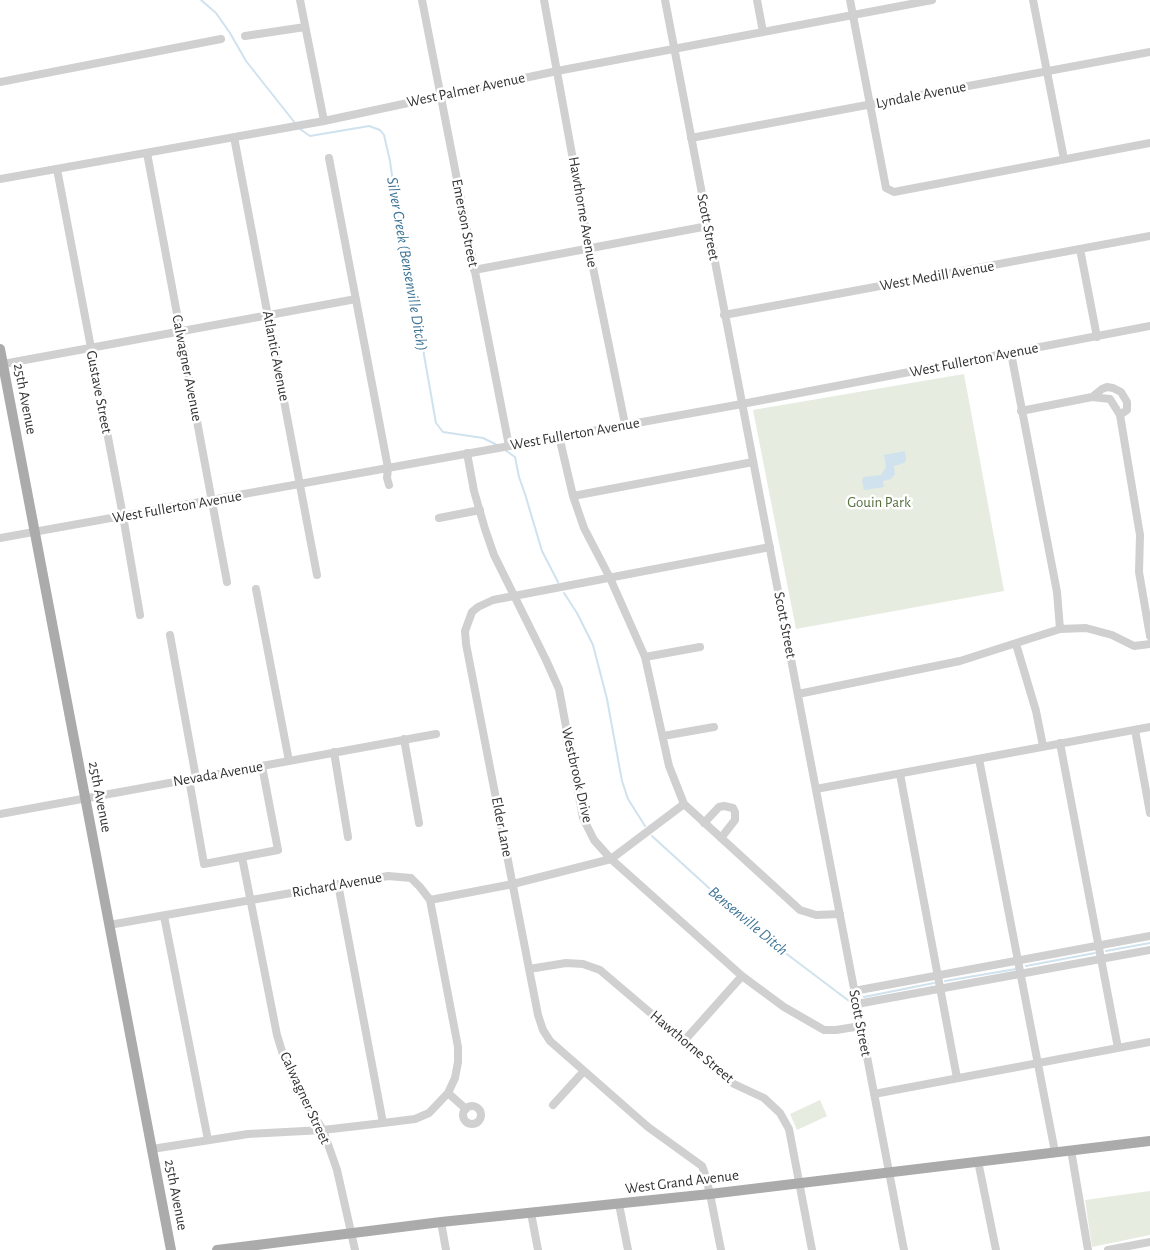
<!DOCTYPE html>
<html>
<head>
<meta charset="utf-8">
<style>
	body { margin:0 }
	canvas { display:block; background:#fff }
</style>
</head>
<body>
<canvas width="1150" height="1250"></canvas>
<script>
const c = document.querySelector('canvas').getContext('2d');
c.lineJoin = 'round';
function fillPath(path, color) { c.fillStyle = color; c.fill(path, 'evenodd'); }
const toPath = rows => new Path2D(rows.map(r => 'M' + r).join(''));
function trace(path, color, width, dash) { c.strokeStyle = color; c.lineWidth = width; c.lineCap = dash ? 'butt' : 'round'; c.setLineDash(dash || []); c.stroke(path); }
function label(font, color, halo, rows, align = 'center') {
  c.font = font + ' "Alegreya Sans",sans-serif'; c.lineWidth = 5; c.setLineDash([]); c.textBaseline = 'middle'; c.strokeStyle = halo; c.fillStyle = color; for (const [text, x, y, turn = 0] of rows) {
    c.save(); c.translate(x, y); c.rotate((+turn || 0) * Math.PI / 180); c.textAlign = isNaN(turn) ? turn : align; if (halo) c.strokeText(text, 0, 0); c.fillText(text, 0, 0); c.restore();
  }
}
fillPath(toPath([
	[964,374,1004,591,796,629,753,410],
	[820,1100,827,1116,797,1130,790,1114],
	[1150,1191,1150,1235,1092,1247,1085,1200]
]), '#e6ecdf');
fillPath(toPath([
	[905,451,906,460,904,463,894,466,895,474,891,479,883,481,884,487,864,490,862,480,864,477,881,475,886,467,884,455]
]), '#cfe2ee');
trace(toPath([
	[201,0,216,13,230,33,246,61,295,123],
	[300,129,310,136,369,126,380,130,384,135,390,161,400,233,411,281,436,423,443,432,483,438,497,445],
	[505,450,515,457,519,477,525,494,542,551,558,582],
	[564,593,577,613,593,645,607,699,622,781,628,799,645,826],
	[652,836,755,930,849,1001],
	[1106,951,1150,943],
	[1026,966,1095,953],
	[945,981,1016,969],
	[864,997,934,983]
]), '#cfe2ee', 2);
trace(toPath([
	[300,0,324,121],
	[422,0,509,446],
	[544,0,589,248,625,424],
	[665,0,904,1250],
	[757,0,763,32],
	[850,0,886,188,894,192,1150,143],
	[1033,0,1064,159],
	[245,36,305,27],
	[0,82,221,39],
	[234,137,317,575],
	[691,138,1150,52],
	[147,153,227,582],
	[329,158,388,468,387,478,389,485],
	[57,169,123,516,140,615],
	[0,179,324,121,557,71,932,0],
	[1080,249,1097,337],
	[474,270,708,226],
	[724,315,1150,236],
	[1011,353,1057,592,1060,629],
	[3,364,356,299],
	[1092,397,1102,389,1107,387,1113,388,1121,392,1127,402,1127,410,1120,415],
	[1021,411,1092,397,1110,399,1120,415,1140,535,1139,572,1150,636],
	[559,436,573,496,584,528,610,578,645,657,669,766,684,804,800,910,816,915,840,914],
	[467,453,474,491,485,529,494,555,546,660,559,689,583,818,594,840,611,859,742,976,784,1007,824,1030,836,1030,861,1026],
	[573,496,753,462],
	[439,518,480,510],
	[0,538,742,404,1150,326],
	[256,589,289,761],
	[170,635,196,778],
	[1016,644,1036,711,1043,746],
	[645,657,700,647],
	[798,694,960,661,1060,629,1086,628,1112,635,1134,646,1150,644],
	[1135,730,1150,813],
	[663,736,714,727],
	[404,739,419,823],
	[1060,743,1118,1048],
	[334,752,348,837],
	[979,759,1055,1152],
	[900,774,957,1078],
	[189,779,204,864,278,850,262,766],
	[816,789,1150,727],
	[0,814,436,734],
	[704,823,719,807,724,806,733,808,735,812,735,820,721,838],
	[242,857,277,1035,285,1061,297,1088,323,1130,337,1170,355,1250],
	[338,884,383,1123],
	[430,900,513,884,611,859,684,804],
	[164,916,208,1140],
	[109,925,388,876,411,878,420,887,430,900,458,1047,458,1062,455,1078,448,1093,429,1113,415,1119,383,1123,323,1130,248,1134,152,1149],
	[529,969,566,963,583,964,600,970,734,1084,764,1098,780,1113,789,1129,812,1250],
	[854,991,1150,936],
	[857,1004,1150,950],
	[684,1041,742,976],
	[448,1093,466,1109],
	[874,1094,1150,1042],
	[553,1105,584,1071],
	'463 1115a9 9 0 1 1 18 0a9 9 0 1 1-18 0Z',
	[1071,1150,1088,1250],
	[978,1161,996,1250],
	[619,1204,628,1250],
	[531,1213,538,1250],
	[441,1222,446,1250],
	[721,1250,710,1194,705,1174,702,1166,648,1127,550,1041,543,1030,538,1015,466,644,465,631,472,612,478,607,493,600,770,547],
	[1108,1250,1150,1242]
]), '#d0d0d0', 8);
trace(toPath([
	[0,349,171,1250],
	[217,1250,441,1222,710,1194,1150,1141]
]), '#ababab', 10);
label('15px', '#333', '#fff', [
	["West Palmer Avenue",466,90,-12],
	["Lyndale Avenue",921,95,-11],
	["Hawthorne Avenue",583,212,80],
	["Emerson Street",465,223,79],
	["Scott Street",708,227,79],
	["West Medill Avenue",937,276,-10],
	["Atlantic Avenue",276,356,79],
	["West Fullerton Avenue",974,360,-11],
	["Calwagner Avenue",187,368,79],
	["Gustave Street",99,392,79],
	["25th Avenue",25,399,79],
	["West Fullerton Avenue",575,434,-10],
	["West Fullerton Avenue",177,507,-10],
	["Scott Street",785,625,79],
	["Nevada Avenue",218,774,-10],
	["Westbrook Drive",577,775,77],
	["25th Avenue",100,797,79],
	["Elder Lane",502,827,79],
	["Richard Avenue",337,885,-10],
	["Scott Street",860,1023,79],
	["Hawthorne Street",692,1047,40],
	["Calwagner Street",305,1098,65],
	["West Grand Avenue",682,1182,-7],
	["25th Avenue",176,1195,79]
]);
label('15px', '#56703f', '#fff', [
	["Gouin Park",879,502]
]);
label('italic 16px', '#3f7597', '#fff', [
	["Silver Creek (Bensenville Ditch)",407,264,80],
	["Bensenville Ditch",748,921,40]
]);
</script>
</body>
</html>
